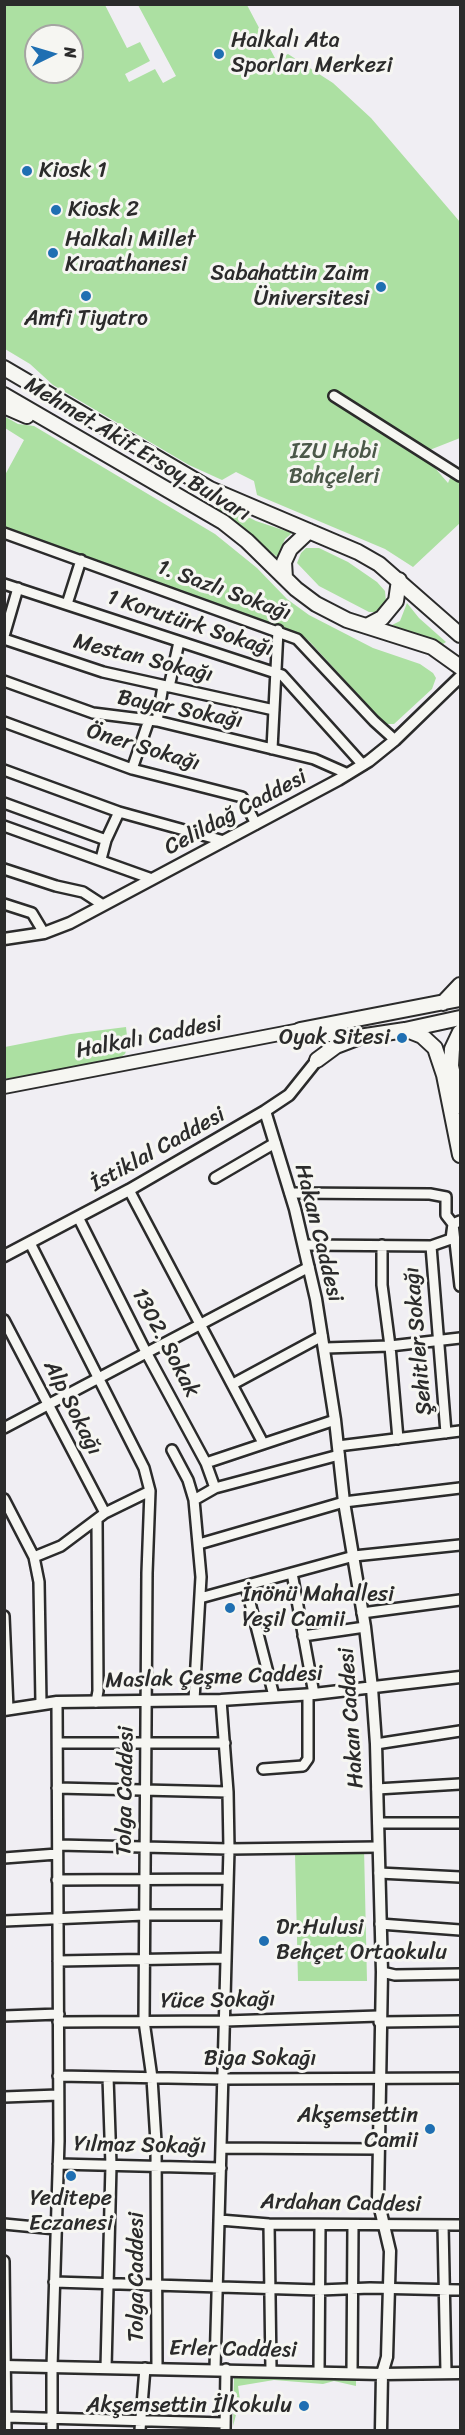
<!DOCTYPE html>
<html>
<head>
<meta charset="utf-8">
<style>
	body { margin:0 }
	#map { position:relative; width:465px; height:2435px; overflow:hidden; background:#f0eef3; font-family:Sriracha,sans-serif }
	canvas { display:block }
	.frame { position:absolute; inset:0; border:6px solid #2b2b2b; pointer-events:none }
	.north { position:absolute; left:24px; top:24px; width:60px; height:60px; box-sizing:border-box; background:#f6f6f2; border:2px solid #a5a5a2; border-radius:50%; rotate:85deg; font-size:16px; font-weight:700; line-height:24px; text-align:center; color:#2b2b2b }
	.north::after { content:''; display:block; margin:auto; width:21px; height:27px; background:#1f6fb2; clip-path:polygon(50% 0,100% 100%,50% 72%,0 100%) }
</style>
</head>
<body>
<div id="map">
<canvas width="465" height="2435"></canvas>
<div class="frame"></div>
<div class="north">N</div>
</div>
<script>
const c = document.querySelector('canvas').getContext('2d');
c.lineJoin = 'round';
function fillPath(path, color) { c.fillStyle = color; c.fill(path, 'evenodd'); }
const toPath = rows => new Path2D(rows.map(r => 'M' + r).join(''));
function trace(path, color, width, dash) { c.strokeStyle = color; c.lineWidth = width; c.lineCap = dash ? 'butt' : 'round'; c.setLineDash(dash || []); c.stroke(path); }
function label(font, color, halo, rows, align = 'center') {
  c.font = font + ' Sriracha,sans-serif'; c.lineWidth = 6; c.setLineDash([]); c.textBaseline = 'middle'; c.strokeStyle = halo; c.fillStyle = color; for (const [text, x, y, turn = 0] of rows) {
    c.save(); c.translate(x, y); c.rotate((+turn || 0) * Math.PI / 180); c.textAlign = isNaN(turn) ? turn : align; if (halo) c.strokeText(text, 0, 0); c.fillText(text, 0, 0); c.restore();
  }
}
fillPath(toPath([
	[5,5,105,5,127,48,140,42,150,61,125,74,129,82,155,69,163,83,176,76,138,5,247,5,276,60,288,54,333,83,371,118,460,222,460,438,422,453,448,483,452,474,460,474,460,523,413,567,385,549,257,495,254,481,236,472,222,480,189,465,53,385,30,364,5,349],
	[36,36,72,36,72,72,36,72],
	[4,416,18,424,34,426,215,534,257,568,287,599,309,615,373,648,420,664,433,673,436,678,432,689,394,724,385,724,309,641,300,634,5,527,5,475,24,440,5,428],
	[222,504,256,521,292,533,285,539,277,557,219,510],
	[306,548,319,548,348,562,377,582,385,591,386,602,378,612,369,612,319,586,297,563,301,553],
	[407,603,419,618,446,642,443,644,392,625,400,621],
	[126,1027,128,1045,125,1054,118,1059,5,1079,5,1047,71,1034],
	[364,1848,367,1981,298,1981,295,1853],
	[234,2377,356,2380,356,2386,334,2381,323,2384,274,2380,238,2386,240,2400,233,2426]
]), '#ace0a2');
const minor = toPath([
	[334,396,460,476],
	[4,533,297,639,374,721,395,740],
	[4,584,282,675,363,765],
	[67,604,81,560],
	[4,636,18,588],
	[4,639,103,672,274,710],
	[4,681,93,713,157,721,314,759,348,774],
	[169,687,179,642],
	[157,721,163,686],
	[4,722,132,769,242,797,256,824],
	[272,749,278,630],
	[132,769,149,720],
	[4,770,119,812,224,841],
	[4,803,106,840],
	[4,826,152,879],
	[101,859,106,840,119,812],
	[4,869,56,886,83,892,103,905],
	[4,904,32,913,44,933],
	[215,1178,275,1143],
	[129,1190,263,1443],
	[290,1193,430,1194,446,1197,446,1215,453,1224,451,1239,431,1246,304,1245],
	[78,1217,146,1352,206,1463,215,1488],
	[460,1221,453,1224,460,1286],
	[30,1243,144,1468,150,1491,147,1573,144,2021,152,2078,156,2142,157,2368],
	[382,1245,382,1285,390,1346,398,1439],
	[431,1246,446,1433],
	[4,1320,105,1513],
	[325,1348,390,1346,460,1338],
	[233,1384,322,1336],
	[4,1428,309,1267],
	[338,1446,460,1431],
	[172,1450,188,1480,194,1500],
	[206,1463,335,1420],
	[4,1499,34,1557,39,1582,41,1704],
	[199,1544,344,1502,460,1488],
	[34,1557,61,1546,105,1513,150,1491],
	[292,1573,314,1694],
	[246,1587,274,1696],
	[200,1598,354,1556,460,1545],
	[362,1613,460,1600],
	[4,1616,8,1709],
	[303,1636,365,1627],
	[194,1700,201,1577,194,1500,215,1488,339,1455],
	[96,1702,98,1691,97,1520],
	[58,1743,225,1743],
	[376,1744,460,1731],
	[263,1769,303,1766,308,1759,308,1695],
	[57,1788,228,1792],
	[377,1789,460,1784],
	[378,1823,460,1823],
	[58,1845,229,1849,378,1847],
	[4,1858,57,1854],
	[379,1873,460,1877],
	[57,1880,228,1879],
	[4,1921,144,1915,227,1915],
	[380,1924,460,1930],
	[58,1961,226,1958],
	[382,1972,395,1975,460,1974],
	[4,2016,59,2014],
	[58,2022,225,2021,379,2016],
	[379,2022,460,2021],
	[58,2076,223,2079,460,2078],
	[4,2097,58,2095],
	[222,2148,378,2149],
	[58,2164,221,2168],
	[220,2220,269,2224,460,2225],
	[4,2224,56,2229],
	[269,2224,271,2370],
	[443,2225,446,2372],
	[4,2261,6,2430],
	[54,2282,320,2290,370,2288,460,2290],
	[106,2368,111,2165,108,2077],
	[215,2369,229,1849,228,1792,221,1700],
	[319,2371,320,2225],
	[352,2372,353,2225],
	[6,2417,225,2423],
	[52,2430,52,2367,59,2141,57,1702],
	[140,2430,145,2368],
	[225,2430,226,2369]
]);
const tertiary = toPath([
	[4,939,44,933,70,923,338,780,369,761,395,740,460,677],
	[265,1111,295,1209,316,1299,335,1420,344,1502,365,1627,372,1688,376,1744,382,1972,378,2200,390,2251,387,2357,382,2374,381,2430],
	[4,1256,129,1190,265,1111,289,1095,317,1060],
	[4,1710,57,1702,221,1700,314,1694,460,1677],
	[4,2366,382,2374,460,2373]
]);
const secondary = toPath([
	[4,1087,300,1030]
]);
const primary = toPath([
	[4,368,210,489,358,552,379,564,460,635],
	[4,395,223,522,247,541,296,589,316,604,347,620,432,647,460,667],
	[4,406,27,416],
	[285,578,284,562,290,549,309,531],
	[367,626,382,618,396,601,399,580],
	[443,1003,460,985],
	[300,1030,460,999],
	[407,1030,422,1036,435,1048,444,1075,460,1155],
	[311,1032,359,1037,405,1030,460,1018],
	[460,1032,452,1049,451,1066,460,1106],
	[317,1060,336,1046,357,1038]
]);
trace(minor, '#2b2b2b', 14);
trace(tertiary, '#2b2b2b', 15);
trace(secondary, '#2b2b2b', 16);
trace(primary, '#2b2b2b', 18);
trace(minor, '#f6f6f2', 9);
trace(tertiary, '#f6f6f2', 10);
trace(secondary, '#f6f6f2', 12);
trace(primary, '#f6f6f2', 14);
for (const [x, y, r, color] of [
	[219,54,6,"#1f6fb2"],
	[27,171,6,"#1f6fb2"],
	[56,210,6,"#1f6fb2"],
	[53,253,6,"#1f6fb2"],
	[381,287,6,"#1f6fb2"],
	[86,296,6,"#1f6fb2"],
	[402,1038,6,"#1f6fb2"],
	[230,1608,6,"#1f6fb2"],
	[264,1941,6,"#1f6fb2"],
	[430,2129,6,"#1f6fb2"],
	[71,2176,6,"#1f6fb2"],
	[304,2406,6,"#1f6fb2"]
]) { const dot = new Path2D(); dot.arc(x, y, r, 0, 2 * Math.PI); c.fillStyle = color; c.fill(dot); trace(dot, '#f6f6f2', 2); }
label('22px', '#2b2b2b', '#f6f6f2', [
	["Halkalı Ata",231,41],
	["Sporları Merkezi",231,66],
	["Kiosk 1",39,171],
	["Kiosk 2",68,210],
	["Halkalı Millet",65,240],
	["Kıraathanesi",65,265],
	["Sabahattin Zaim",369,274,"right"],
	["Üniversitesi",369,299,"right"],
	["Amfi Tiyatro",86,319,"center"],
	["Oyak Sitesi",390,1038,"right"],
	["İnönü Mahallesi",242,1595],
	["Yeşil Camii",242,1620],
	["Dr.Hulusi",276,1928],
	["Behçet Ortaokulu",276,1953],
	["Akşemsettin",418,2116,"right"],
	["Camii",418,2141,"right"],
	["Yeditepe",71,2199,"center"],
	["Eczanesi",71,2224,"center"],
	["Akşemsettin İlkokulu",292,2406,"right"]
], 'left');
label('22px', '#2b2b2b', '#f6f6f2', [
	["Mehmet Akif Ersoy Bulvarı",137,450,31],
	["1. Sazlı Sokağı",224,591,20],
	["1 Korutürk Sokağı",190,624,18],
	["Mestan Sokağı",143,659,14],
	["Bayar Sokağı",180,710,11],
	["Öner Sokağı",143,748,17],
	["Celildağ Caddesi",236,813,-28],
	["Halkalı Caddesi",149,1038,-11],
	["İstiklal Caddesi",158,1150,-29],
	["Hakan Caddesi",318,1233,76],
	["Şehitler Sokağı",419,1341,-95],
	["1302. Sokak",165,1343,62],
	["Alp Sokağı",72,1408,63],
	["Maslak Çeşme Caddesi",214,1678,-2],
	["Hakan Caddesi",352,1718,-94],
	["Tolga Caddesi",126,1791,-89],
	["Yüce Sokağı",218,2001,-1],
	["Biga Sokağı",260,2059],
	["Yılmaz Sokağı",140,2146,1],
	["Ardahan Caddesi",341,2204,1],
	["Tolga Caddesi",137,2277,-90],
	["Erler Caddesi",233,2350,1]
]);
label('22px', '#4b5849', '#f6f6f2', [
	["IZU Hobi",334,452],
	["Bahçeleri",334,477]
]);
</script>
</body>
</html>
